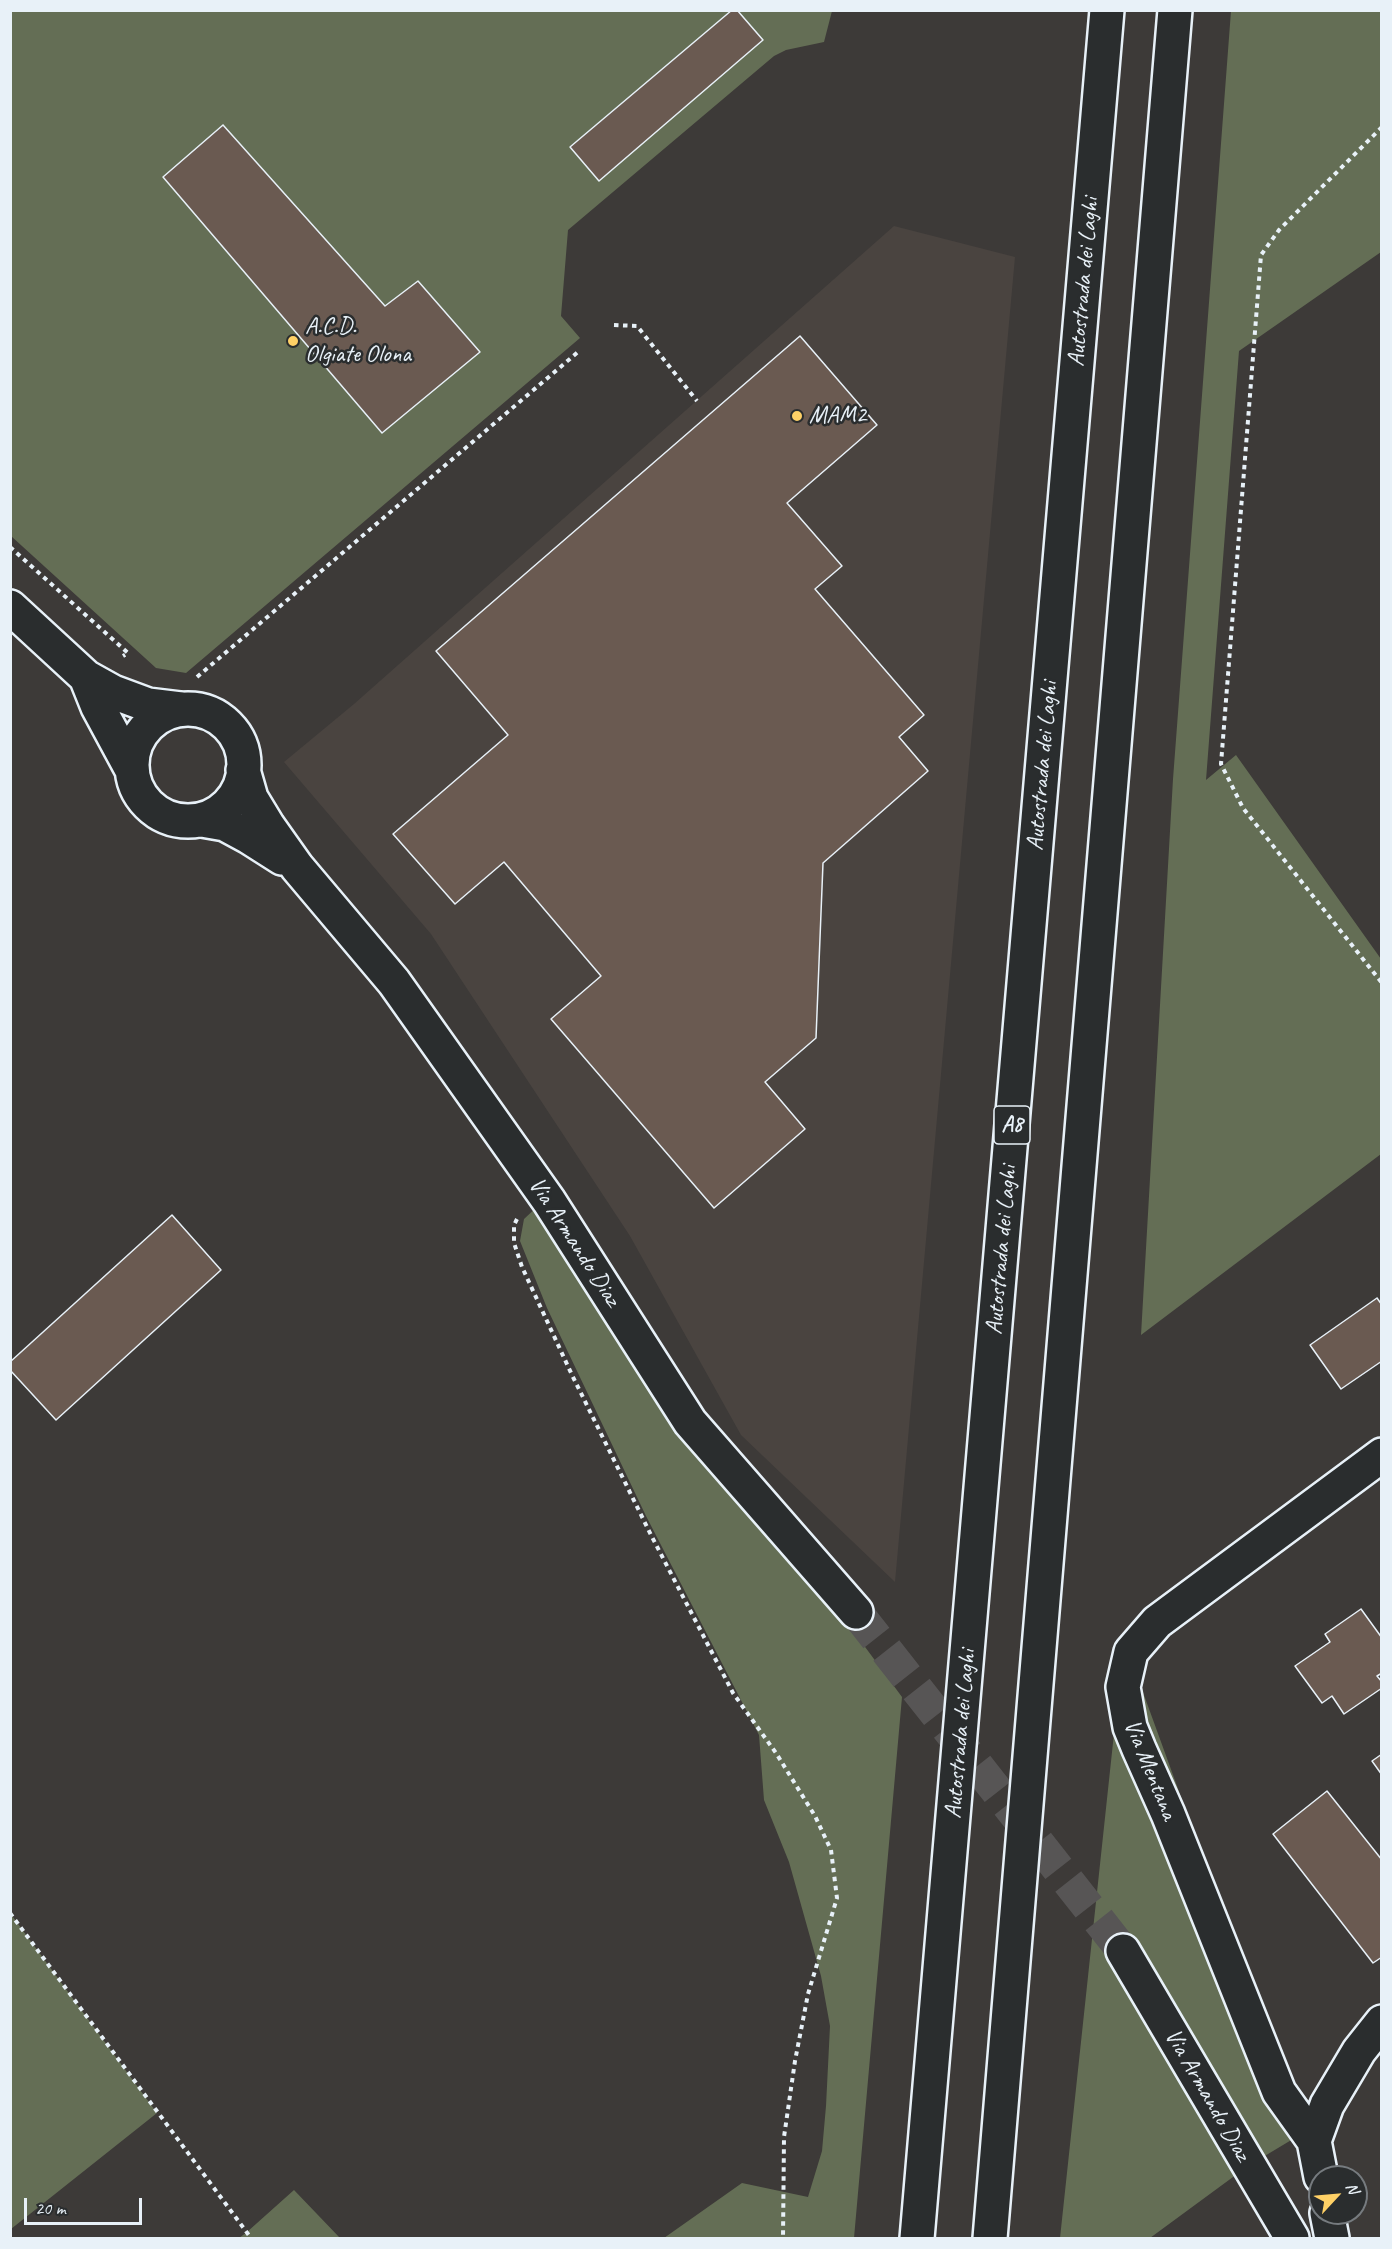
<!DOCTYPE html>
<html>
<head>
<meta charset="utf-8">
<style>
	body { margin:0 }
	#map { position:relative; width:1392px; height:2249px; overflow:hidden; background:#3d3a38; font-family:Caveat,sans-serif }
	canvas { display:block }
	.frame { position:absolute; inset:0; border:12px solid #e8f1f8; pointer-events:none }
	.north { position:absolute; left:1308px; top:2165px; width:60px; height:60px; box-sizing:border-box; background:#2a2d2e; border:2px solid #767b7f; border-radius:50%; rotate:64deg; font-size:16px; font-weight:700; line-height:24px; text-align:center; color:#e8f1f8 }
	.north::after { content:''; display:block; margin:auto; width:21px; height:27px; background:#ffd166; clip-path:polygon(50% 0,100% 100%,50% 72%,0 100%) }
	.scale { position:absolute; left:24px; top:2198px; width:118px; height:27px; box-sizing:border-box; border:3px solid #e8f1f8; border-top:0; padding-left:8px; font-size:18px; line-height:21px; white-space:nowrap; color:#e8f1f8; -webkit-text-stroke:4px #2a2d2e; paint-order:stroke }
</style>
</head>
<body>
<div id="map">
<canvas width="1392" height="2249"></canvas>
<div class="frame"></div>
<div class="north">N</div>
<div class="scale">20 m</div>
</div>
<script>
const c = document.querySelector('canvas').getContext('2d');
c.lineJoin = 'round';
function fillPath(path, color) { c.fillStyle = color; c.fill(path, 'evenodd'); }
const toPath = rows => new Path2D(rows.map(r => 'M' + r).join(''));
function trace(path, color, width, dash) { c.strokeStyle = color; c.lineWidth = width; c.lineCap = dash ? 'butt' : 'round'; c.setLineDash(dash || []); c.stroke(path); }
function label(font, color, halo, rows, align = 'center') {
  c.font = font + ' Caveat,sans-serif'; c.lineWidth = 5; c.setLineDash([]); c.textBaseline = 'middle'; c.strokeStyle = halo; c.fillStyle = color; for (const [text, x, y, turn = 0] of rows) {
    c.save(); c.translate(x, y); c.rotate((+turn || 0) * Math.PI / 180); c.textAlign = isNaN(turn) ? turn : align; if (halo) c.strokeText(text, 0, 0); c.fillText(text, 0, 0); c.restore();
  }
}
fillPath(toPath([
	[894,226,1015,257,895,1582,741,1435,630,1236,431,934,284,762,354,704]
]), '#4a4440');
fillPath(toPath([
	[10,11,832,11,824,42,786,50,774,56,568,230,561,316,580,338,186,673,156,668,11,536],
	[1231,11,1381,11,1381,252,1239,351,1206,780,1236,755,1381,959,1381,1154,1141,1335,1173,779],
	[539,1205,902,1697,854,2238,664,2238,742,2183,808,2197,822,2151,826,2106,830,2026,821,1976,789,1862,764,1800,759,1735,646,1516,547,1308,520,1241,524,1219],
	[1124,1640,1303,2133,1248,2166,1150,2238,1060,2238],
	[10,1913,157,2113,11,2229,10,2229],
	[294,2190,340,2238,239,2238,247,2232]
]), '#646e55');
const building = toPath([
	[732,10,737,10,763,40,599,181,570,147,732,10],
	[223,125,385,306,418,281,480,352,382,433,163,177,223,125],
	[800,336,877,425,787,503,842,566,815,589,924,715,899,737,928,771,823,863,816,1038,765,1082,805,1129,714,1208,551,1019,601,976,504,862,455,904,393,834,508,735,436,651,800,336],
	[172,1215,221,1270,56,1420,10,1370,10,1362,172,1215],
	[1377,1298,1382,1305,1382,1361,1341,1389,1310,1345,1377,1298],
	[1361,1609,1382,1638,1382,1673,1377,1676,1382,1682,1382,1688,1344,1714,1332,1696,1322,1703,1295,1666,1330,1642,1325,1634,1361,1609],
	[1382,1754,1382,1775,1372,1761,1382,1754],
	[1327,1791,1382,1860,1382,1957,1373,1963,1273,1834,1327,1791]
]);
fillPath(building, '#6a5a51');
trace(building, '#e8f1f8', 1.5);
trace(toPath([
	[856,1612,1123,1951]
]), '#575555', 33, [33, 16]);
const minor = toPath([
	[1314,2141,1327,2105,1359,2051,1382,2022],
	[1321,2177,1314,2141,1279,2092,1168,1814,1139,1749,1130,1727,1123,1687,1131,1652,1157,1622,1382,1455],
	[1327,2213,1332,2238]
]);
const tertiary = toPath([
	[10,607,86,677,113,692,148,705,181,709],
	[86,677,98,707,132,770],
	'132 765a56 56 0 1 1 112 0a56 56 0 1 1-112 0Z',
	[243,770,251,798,268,826,297,867,394,982,549,1201,690,1422,856,1612],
	[202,820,225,824,249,837,282,858],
	[1123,1951,1292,2238]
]);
const motorway = toPath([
	[917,2238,1107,10],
	[990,2238,1175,10]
]);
trace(minor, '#e8f1f8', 38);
trace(tertiary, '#e8f1f8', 38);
trace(motorway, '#e8f1f8', 38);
trace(toPath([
	[1382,127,1279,230,1261,255,1221,764,1243,808,1382,983],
	[614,325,637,326,697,401],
	[10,547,128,653,123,656],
	[197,677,578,352],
	[517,1219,514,1225,514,1243,522,1267,572,1375,651,1535,733,1693,776,1753,815,1816,831,1850,837,1898,808,1994,795,2061,784,2137,783,2238],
	[10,1913,251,2238]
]), '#e8f1f8', 4, [4.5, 4.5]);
trace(minor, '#2a2d2e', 33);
trace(tertiary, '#2a2d2e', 33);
trace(motorway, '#2a2d2e', 33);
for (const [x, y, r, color] of [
	[293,341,6,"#ffd166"],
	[797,416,6,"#ffd166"]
]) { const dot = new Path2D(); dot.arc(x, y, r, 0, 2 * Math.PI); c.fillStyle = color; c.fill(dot); trace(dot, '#2a2d2e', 2); }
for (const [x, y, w] of [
	[1012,1125,36]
]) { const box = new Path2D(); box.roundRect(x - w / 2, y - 19, w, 38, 4.5); c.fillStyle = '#2a2d2e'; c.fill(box); trace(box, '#e8f1f8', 1.5); }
label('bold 22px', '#e8f1f8', null, [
	["A8",1012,1125]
]);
label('24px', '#e8f1f8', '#2a2d2e', [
	["Autostrada dei Laghi",1084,282,-85],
	["Autostrada dei Laghi",1043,766,-85],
	["Via Armando Diaz",574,1242,57],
	["Autostrada dei Laghi",1002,1250,-85],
	["Autostrada dei Laghi",961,1734,-85],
	["Via Mentana",1150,1770,68],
	["Via Armando Diaz",1207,2095,60]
]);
label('24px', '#e8f1f8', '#2a2d2e', [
	["A.C.D.",305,327],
	["Olgiate Olona",305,355],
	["MAM2",809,416]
], 'left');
</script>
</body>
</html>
